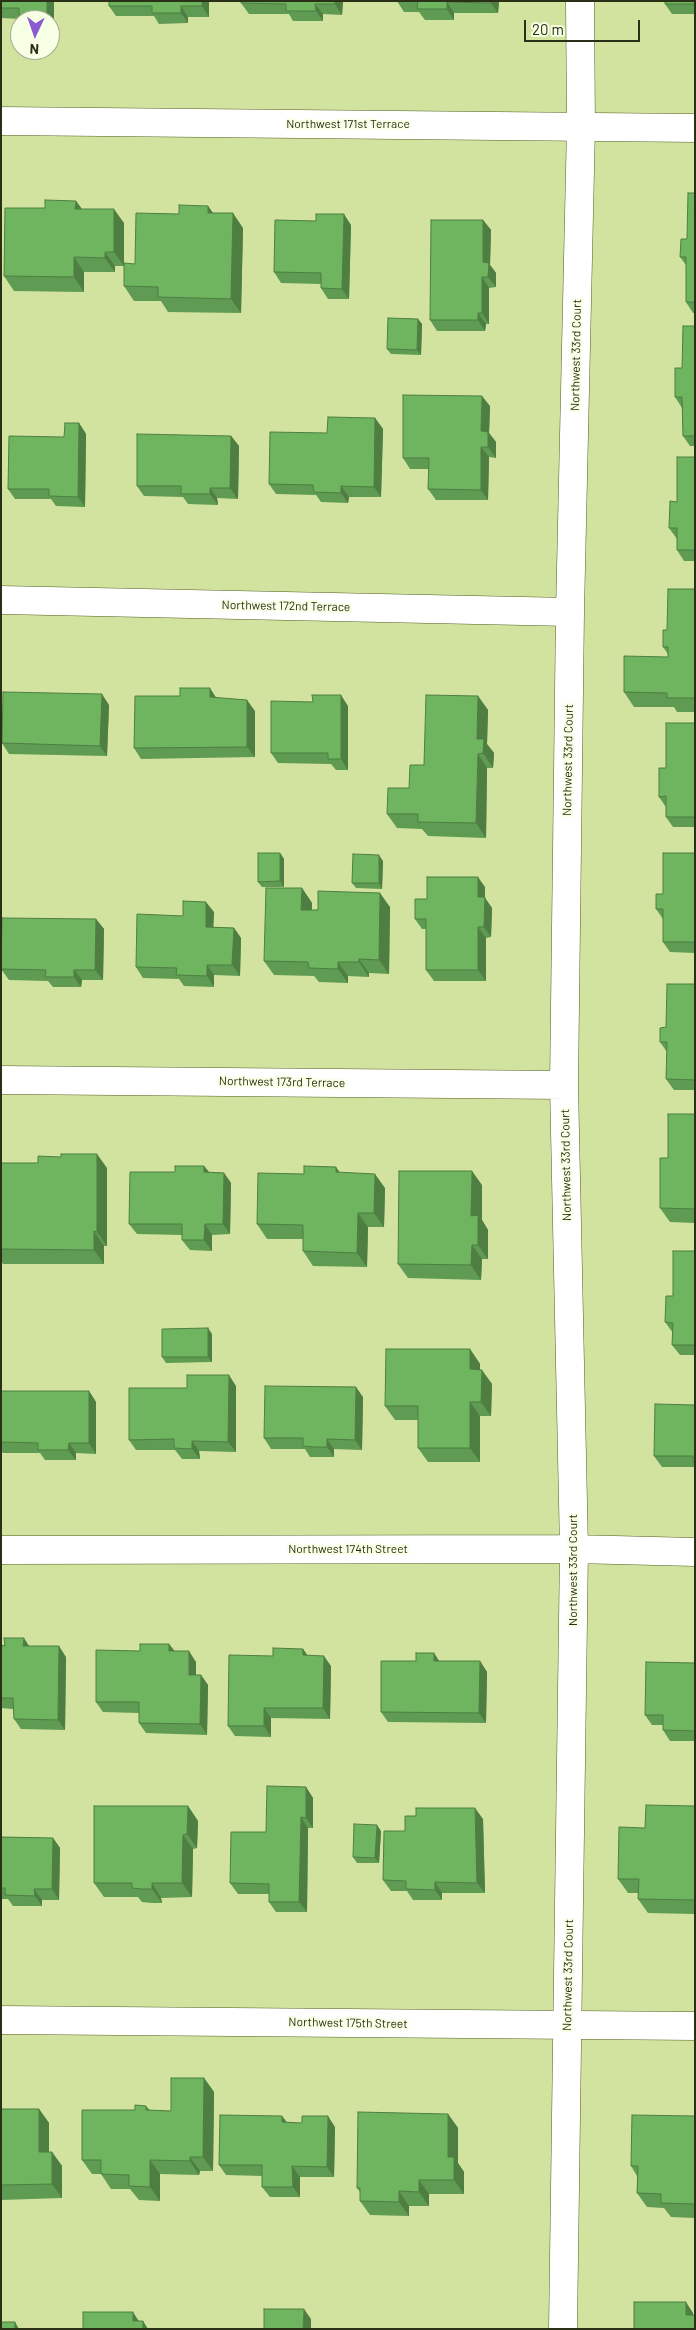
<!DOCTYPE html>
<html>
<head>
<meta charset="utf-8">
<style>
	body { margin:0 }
	#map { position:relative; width:696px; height:2330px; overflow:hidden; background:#d2e3a0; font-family:Barlow,sans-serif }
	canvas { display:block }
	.frame { position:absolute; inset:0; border:2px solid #2a3015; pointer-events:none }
	.north { position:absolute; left:10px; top:10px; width:50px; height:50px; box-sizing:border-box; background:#f7ffe4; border:1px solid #a5ac91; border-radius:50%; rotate:183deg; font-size:14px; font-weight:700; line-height:20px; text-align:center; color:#2a3015 }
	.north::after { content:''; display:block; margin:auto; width:18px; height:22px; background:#8b59d2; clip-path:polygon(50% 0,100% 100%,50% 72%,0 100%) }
	.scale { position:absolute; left:524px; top:20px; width:116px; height:22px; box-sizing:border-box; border:2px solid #2a3015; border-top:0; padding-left:6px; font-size:15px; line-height:18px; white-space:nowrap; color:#2a3015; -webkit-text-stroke:4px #f7ffe4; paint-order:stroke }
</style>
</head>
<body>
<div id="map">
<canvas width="696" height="2330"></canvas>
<div class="frame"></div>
<div class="north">N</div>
<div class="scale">20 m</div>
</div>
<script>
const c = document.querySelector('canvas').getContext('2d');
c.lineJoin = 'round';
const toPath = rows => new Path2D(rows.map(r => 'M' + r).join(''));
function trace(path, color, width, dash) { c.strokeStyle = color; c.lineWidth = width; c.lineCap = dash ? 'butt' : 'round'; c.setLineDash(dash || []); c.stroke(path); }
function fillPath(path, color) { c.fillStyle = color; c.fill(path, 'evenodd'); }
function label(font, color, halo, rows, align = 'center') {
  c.font = font + ' Barlow,sans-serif'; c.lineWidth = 4; c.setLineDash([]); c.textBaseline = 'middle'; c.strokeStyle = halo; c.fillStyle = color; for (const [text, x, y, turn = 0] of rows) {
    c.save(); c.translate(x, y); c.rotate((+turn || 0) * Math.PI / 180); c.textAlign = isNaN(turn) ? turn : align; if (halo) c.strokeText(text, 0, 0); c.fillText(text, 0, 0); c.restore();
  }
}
const street = toPath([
	[1,121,695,128],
	[1,600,570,612],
	[1,1080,564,1085],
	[1,1550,574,1549,695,1552],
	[563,2329,574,1549,564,1085,570,612,581,126,580,1]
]);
const secondary = toPath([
	[1,2020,695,2026]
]);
trace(street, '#525f1f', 29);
trace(secondary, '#525f1f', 29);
trace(street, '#fff', 28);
trace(secondary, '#fff', 28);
fillPath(toPath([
	[1,1,54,1,54,26,50,26,50,20,22,20,21,19,1,18],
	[109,1,209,1,209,17,188,17,188,23,159,24,154,16,116,16,109,6],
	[241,1,343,1,342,15,323,14,323,21,293,21,289,14,249,14,241,3],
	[397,1,499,1,498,13,454,13,454,20,425,20,419,12,404,12],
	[695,1,695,14,672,14,665,4],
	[695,193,695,313,693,313,686,302,686,265,680,257,687,239],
	[76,201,82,209,124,223,124,266,115,266,115,272,84,272,84,292,14,291,4,276,45,208],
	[208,206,213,213,243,228,241,313,168,312,161,301,134,301,124,286,135,264,179,214],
	[483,220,491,230,490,265,496,273,496,287,489,288,489,324,486,324,485,331,437,331,430,320],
	[316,221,351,225,349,299,328,299,321,288,321,284,281,283,274,272],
	[418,319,422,324,421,355,391,354,387,349],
	[695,326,695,446,690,446,683,436,682,408,675,397,682,368],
	[490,406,489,433,496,442,496,458,489,457,488,500,436,500,428,489,429,469,410,469,403,458],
	[375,418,383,429,381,497,349,497,348,503,321,502,316,495,276,494,269,484,327,433],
	[79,423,86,434,85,507,56,506,51,499,15,499,8,489],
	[231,436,239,446,238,499,217,498,218,505,188,504,183,497,144,496,137,486],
	[695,457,695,561,684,561,677,550,677,539,669,528,677,502],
	[695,589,695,712,677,712,674,707,634,707,624,692,668,657,668,654,663,647,667,630],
	[478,696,488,710,487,744,494,753,493,768,487,768,486,838,428,836,422,829,397,828,387,814,409,788,424,765],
	[217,698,255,711,255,757,141,759,134,748],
	[313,702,348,706,348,770,336,770,331,764,278,763,271,753],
	[109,705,107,756,9,754,2,743],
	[695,723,695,827,673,827,666,817,666,807,659,797,666,768],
	[280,853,284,859,284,887,262,887,258,882],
	[695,853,695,953,670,952,663,942,663,919,656,909,663,894],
	[383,861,382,889,356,888,352,883],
	[485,887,485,898,492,908,491,937,486,938,486,981,434,981,426,970,426,929,422,929,415,919,427,899],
	[302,888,312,903,312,910,390,907,389,974,369,973,369,977,348,976,348,983,319,982,314,976,274,975,264,961],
	[214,912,213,927,234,928,241,938,240,976,214,975,214,987,184,986,179,979,143,978,136,967,183,916],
	[96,919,104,929,103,980,82,980,81,987,53,987,48,981,9,980,1,969],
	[695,984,695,1090,674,1090,666,1079,667,1052,660,1042,666,1027],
	[695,1114,695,1223,670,1222,660,1208,668,1158],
	[1,1163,107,1168,107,1246,104,1246,104,1264,3,1264,1,1261],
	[204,1166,209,1172,224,1173,231,1183,230,1234,212,1235,212,1251,190,1250,182,1240,182,1235,137,1234,129,1224,175,1172],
	[340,1173,385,1188,384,1227,368,1227,367,1267,313,1266,303,1251,303,1239,267,1239,257,1224,304,1174],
	[482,1185,482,1220,488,1230,488,1259,482,1259,481,1280,408,1278,398,1264],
	[695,1251,695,1355,680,1355,672,1345,673,1333,665,1322,673,1296],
	[212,1334,212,1362,166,1363,162,1357],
	[470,1349,480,1364,480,1370,492,1384,491,1416,480,1416,480,1462,428,1462,418,1448,418,1420,395,1420,385,1406],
	[236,1386,236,1452,199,1451,200,1459,182,1459,175,1450,136,1450,129,1440,187,1388],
	[89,1391,96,1402,96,1454,76,1453,76,1460,45,1460,40,1453,3,1453,1,1451,1,1442],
	[363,1397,362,1450,334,1449,334,1457,310,1457,305,1449,271,1449,264,1438],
	[695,1405,695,1467,662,1467,654,1456],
	[169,1644,174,1651,196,1662,196,1675,201,1675,208,1685,207,1735,146,1733,139,1723,139,1713,103,1712,96,1702,140,1651],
	[1,1645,29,1646,66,1657,65,1730,21,1729,14,1719,13,1709,1,1708],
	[303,1649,307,1655,331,1666,330,1719,271,1718,271,1737,235,1736,228,1726,273,1656],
	[434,1653,439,1661,480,1661,487,1672,486,1723,388,1722,381,1712,416,1661],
	[695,1663,695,1741,670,1741,663,1730,663,1725,652,1725,645,1715],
	[306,1787,313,1798,313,1828,308,1828,307,1912,276,1912,269,1902,269,1894,238,1894,230,1883,266,1832],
	[188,1806,198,1821,197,1848,193,1849,192,1897,161,1898,162,1903,152,1903,142,1902,138,1897,104,1897,94,1883],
	[695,1806,695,1914,648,1913,638,1899,638,1893,628,1893,618,1879,645,1828],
	[483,1819,485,1893,442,1893,442,1900,413,1900,407,1891,391,1891,383,1880,405,1831],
	[381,1831,379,1863,357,1863,353,1857],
	[1,1837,53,1838,60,1848,59,1900,42,1900,42,1906,13,1906,8,1899,1,1899],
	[204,2078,214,2092,213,2171,200,2171,199,2175,160,2174,160,2201,139,2200,130,2189,111,2189,101,2174,92,2174,82,2160,135,2110,146,2106,150,2110,171,2111],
	[1,2109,39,2109,49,2123,49,2152,52,2152,62,2166,62,2198,1,2200],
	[448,2114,458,2128,458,2163,464,2172,464,2194,429,2194,429,2206,409,2206,409,2216,370,2215,360,2201,360,2192,357,2188],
	[695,2116,695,2218,671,2217,664,2208,647,2207,637,2193,637,2176,631,2166],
	[287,2122,335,2127,334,2177,300,2177,300,2197,270,2197,262,2187,262,2176,226,2175,219,2165]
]), '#5f9b52');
fillPath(toPath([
	[47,1,54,1,54,26,47,16],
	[202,1,209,1,209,17,202,6],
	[335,1,343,1,342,15,335,4],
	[491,1,499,1,498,13,491,3],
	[447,2,454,13,454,20,447,9],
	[315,4,323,14,323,21,316,11],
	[181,6,188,17,188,23,181,13],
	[76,201,86,215,75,209],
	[208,206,218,220,208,213],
	[114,209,124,223,124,266,114,252],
	[233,213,243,228,241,313,231,299],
	[344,214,351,225,349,299,342,289],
	[483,220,491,230,490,265,496,273,496,287,488,277,483,262],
	[105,252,115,266,115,272,105,258],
	[74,257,84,272,84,292,74,277],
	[482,277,489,288,489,324,482,313],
	[478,313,486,324,485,331,478,320],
	[418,319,422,324,421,355,417,350],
	[482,396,490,406,489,433,496,442,496,458,488,447,481,431],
	[375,418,383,429,381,497,374,487],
	[79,423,86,434,85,507,78,497],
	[231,436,239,446,238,499,230,488],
	[481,447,489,457,488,500,481,490],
	[341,486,349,497,348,503,341,493],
	[210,488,217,498,218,505,210,494],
	[210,688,217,699,210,697],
	[102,694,109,705,107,756,100,746],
	[341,695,348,706,348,770,341,759],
	[478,696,488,710,487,744,494,753,493,768,483,753,477,739],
	[247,700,255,711,255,757,247,747],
	[478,754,487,768,486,838,476,823],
	[280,853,284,859,284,887,280,881],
	[379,855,383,861,382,889,379,883],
	[478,877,485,887,485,898,492,908,491,937,484,927,478,897],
	[302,888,312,903,311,924,301,910],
	[380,893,390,907,389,974,379,960],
	[206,902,214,912,213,938,206,927],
	[96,919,104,929,103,980,95,970],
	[478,927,486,938,486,981,478,970],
	[234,928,241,938,240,976,232,965],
	[359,959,369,973,369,977,359,962],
	[338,962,348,976,348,983,338,969],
	[207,965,214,975,214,987,207,976],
	[74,970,82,980,81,987,74,977],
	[97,1154,107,1168,107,1246,97,1232],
	[204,1166,212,1176,204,1172],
	[336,1167,346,1181,336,1172],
	[472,1171,482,1185,482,1220,488,1230,488,1259,478,1245,471,1216],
	[224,1173,231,1183,230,1234,223,1224],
	[375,1174,385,1188,384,1227,374,1213],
	[358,1213,368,1227,367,1267,357,1253],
	[205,1224,212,1235,212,1251,204,1240],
	[94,1231,104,1246,104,1264,94,1250],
	[472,1245,482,1259,481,1280,471,1265],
	[208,1328,212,1334,212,1362,208,1357],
	[470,1349,480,1364,480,1384,470,1369],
	[482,1370,492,1384,491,1416,481,1402],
	[229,1375,236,1386,236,1452,228,1442],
	[356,1387,363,1397,362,1450,355,1440],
	[89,1391,96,1402,96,1454,89,1443],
	[470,1402,480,1416,480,1462,470,1448],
	[327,1439,334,1449,334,1457,327,1447],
	[192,1441,199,1451,200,1459,192,1449],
	[69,1443,76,1453,76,1460,68,1450],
	[24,1638,31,1649,23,1646],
	[169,1644,177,1654,169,1651],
	[59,1646,66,1657,65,1730,58,1720],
	[303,1649,310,1659,303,1655],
	[189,1651,196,1662,196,1685,189,1675],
	[434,1653,441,1664,434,1661],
	[324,1656,331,1666,330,1719,323,1708],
	[480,1661,487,1672,486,1723,479,1713],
	[201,1675,208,1685,207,1735,200,1724],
	[264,1708,271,1718,271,1737,264,1726],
	[306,1787,313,1798,313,1828,306,1818],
	[188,1806,198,1821,197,1848,187,1834],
	[475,1808,483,1819,485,1893,477,1883],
	[301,1817,308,1828,307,1912,299,1902],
	[377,1825,381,1831,379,1863,375,1858],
	[183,1835,193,1849,192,1897,182,1883],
	[53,1838,60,1848,59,1900,52,1889],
	[435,1882,442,1893,442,1900,435,1890],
	[152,1883,161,1898,162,1903,152,1889],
	[34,1889,42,1900,42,1906,35,1896],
	[204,2078,214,2092,213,2171,203,2157],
	[39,2109,49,2123,49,2166,39,2152],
	[448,2114,458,2128,458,2163,464,2172,464,2194,454,2180,448,2157],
	[282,2116,290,2126,282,2122],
	[328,2116,335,2127,334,2177,327,2167],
	[52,2152,62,2166,62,2198,52,2184],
	[190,2157,200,2171,199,2175,190,2161],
	[150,2160,160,2174,160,2201,150,2187],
	[292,2166,300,2177,300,2197,293,2187],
	[419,2180,429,2194,429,2206,419,2192],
	[399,2191,409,2206,409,2216,399,2202],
	[686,2302,693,2313,693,2326,686,2315],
	[304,2309,311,2319,311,2329,303,2329],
	[133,2312,140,2323,133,2321],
	[143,2321,148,2329,143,2329],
	[15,2322,19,2329,15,2329]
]), '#4e7e42');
const building = toPath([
	[1,1,47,1,47,16,19,15,19,8,1,8,1,1],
	[109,1,202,1,202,6,181,6,181,13,152,13,152,6,109,6,109,1],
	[241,1,335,1,335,4,315,4,316,11,286,11,286,4,241,3,241,1],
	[397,1,491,1,491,3,447,2,447,9,417,9,418,1,397,1],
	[665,1,695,1,695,4,665,4,665,1],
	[688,193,695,193,695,302,686,302,686,257,680,257,681,239,687,239,688,193],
	[45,200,76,201,75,209,114,209,114,252,105,252,105,258,74,257,74,277,4,276,5,208,45,208,45,200],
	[179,205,208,206,208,213,233,213,231,299,158,297,158,287,124,286,124,263,135,264,136,213,179,214,179,205],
	[316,214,344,214,342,289,321,288,321,273,274,272,275,220,316,221,316,214],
	[431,220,483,220,483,262,489,263,488,277,482,277,482,313,478,313,478,320,430,320,431,220],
	[388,318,418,319,417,350,387,349,388,318],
	[683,326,695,326,695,436,683,436,682,397,675,397,675,368,682,368,683,326],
	[403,395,482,396,481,431,488,432,488,447,481,447,481,490,428,489,429,458,403,458,403,395],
	[328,417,375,418,374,487,341,486,341,493,314,492,313,485,269,484,270,432,327,433,328,417],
	[65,423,79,423,78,497,49,496,49,489,8,489,9,436,64,437,65,423],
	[137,434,231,436,230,488,210,488,210,494,181,494,181,486,137,486,137,434],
	[677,457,695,457,695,550,677,550,677,528,669,528,670,501,677,502,677,457],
	[668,589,695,589,695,698,667,698,667,693,624,692,624,656,668,657,668,647,663,647,663,630,667,630,668,589],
	[180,688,210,688,210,697,247,700,247,747,134,748,135,696,180,696,180,688],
	[3,692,102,694,100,746,2,743,3,692],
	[312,695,341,695,341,759,328,759,328,753,271,753,271,701,313,702,312,695],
	[426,695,478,696,477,739,484,739,483,753,478,754,476,823,418,822,418,814,387,814,388,788,409,788,410,765,424,765,426,695],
	[666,723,695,723,695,817,666,817,666,796,659,797,659,768,666,768,666,723],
	[258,853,280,853,280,881,258,882,258,853],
	[663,853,695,853,695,942,663,942,663,909,656,909,656,894,663,894,663,853],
	[353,854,379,855,379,883,352,883,353,854],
	[427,877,478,877,478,897,485,897,484,927,478,927,478,970,426,970,426,919,415,919,415,899,427,899,427,877],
	[266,888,302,888,301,910,318,910,318,891,380,893,379,960,359,959,359,962,338,962,338,969,309,968,308,962,264,961,266,888],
	[183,901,206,902,206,927,234,928,232,965,207,965,207,976,176,975,177,968,136,967,137,914,183,916,183,901],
	[2,918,96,919,95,970,74,970,74,977,45,977,46,970,1,969,2,918],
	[667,984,695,984,695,1080,666,1079,667,1042,660,1042,660,1028,666,1027,667,984],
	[668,1114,695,1114,695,1209,660,1208,660,1158,668,1158,668,1114],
	[61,1154,97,1154,97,1232,94,1231,94,1250,1,1249,1,1163,38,1163,38,1156,61,1157,61,1154],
	[175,1166,204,1166,204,1172,224,1173,223,1224,205,1224,204,1240,182,1240,182,1224,129,1224,130,1172,175,1172,175,1166],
	[304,1166,336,1167,336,1172,375,1174,374,1213,358,1213,357,1253,303,1251,303,1225,257,1224,258,1173,304,1174,304,1166],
	[399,1171,472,1171,471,1216,478,1215,478,1245,472,1245,471,1265,398,1264,399,1171],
	[673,1251,695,1251,695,1345,672,1345,673,1323,665,1322,666,1296,673,1296,673,1251],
	[208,1328,208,1357,162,1357,162,1329,208,1328],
	[386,1349,470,1349,470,1369,482,1370,481,1402,470,1402,470,1448,418,1448,418,1406,385,1406,386,1349],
	[187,1375,229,1375,228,1442,192,1441,192,1449,174,1448,174,1439,129,1440,129,1388,187,1388,187,1375],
	[265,1386,356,1387,355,1440,327,1439,327,1447,315,1447,303,1446,303,1438,264,1438,265,1386],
	[1,1391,89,1391,89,1443,69,1443,68,1450,38,1450,38,1443,1,1442,1,1391],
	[655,1404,695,1405,695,1462,693,1462,693,1456,654,1456,655,1404],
	[4,1638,24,1638,23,1646,59,1646,58,1720,14,1719,13,1698,1,1698,1,1645,5,1646,4,1638],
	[140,1644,169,1644,169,1651,189,1651,189,1675,201,1675,200,1724,139,1723,139,1702,96,1702,96,1650,140,1651,140,1644],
	[273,1648,303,1649,303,1655,324,1656,323,1708,264,1708,264,1726,228,1726,229,1655,273,1656,273,1648],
	[416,1653,434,1653,434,1661,480,1661,479,1713,381,1712,381,1661,416,1661,416,1653],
	[646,1662,695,1663,695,1731,663,1730,663,1715,645,1715,646,1662],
	[267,1786,306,1787,306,1818,301,1817,299,1902,269,1902,269,1884,230,1883,231,1832,266,1832,267,1786],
	[646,1805,695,1806,695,1900,638,1899,639,1879,618,1879,619,1827,645,1828,646,1805],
	[94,1806,188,1806,187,1834,183,1835,182,1883,152,1883,152,1889,142,1889,132,1888,132,1883,94,1883,94,1806],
	[416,1808,475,1808,477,1883,435,1882,435,1890,406,1889,406,1881,383,1880,384,1831,405,1831,405,1816,416,1816,416,1808],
	[354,1824,377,1825,375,1858,353,1857,354,1824],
	[1,1837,53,1838,52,1889,34,1889,35,1896,5,1895,5,1888,1,1888,1,1837],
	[171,2078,204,2078,203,2157,190,2157,190,2161,150,2160,150,2187,129,2186,129,2175,101,2174,101,2160,82,2160,82,2110,135,2110,135,2105,146,2106,146,2110,171,2111,171,2078],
	[1,2109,39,2109,39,2152,52,2152,52,2184,1,2185,1,2109],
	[358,2112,448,2114,448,2157,454,2157,454,2180,419,2180,419,2192,399,2191,399,2202,360,2201,360,2188,357,2188,358,2112],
	[220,2115,282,2116,282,2122,302,2123,302,2116,328,2116,327,2167,292,2166,293,2187,262,2187,262,2165,219,2165,220,2115],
	[632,2115,695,2116,695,2204,661,2203,661,2194,637,2193,638,2166,631,2166,632,2115],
	[634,2302,686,2302,686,2315,695,2315,695,2329,634,2329,634,2302],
	[264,2309,304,2309,303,2329,264,2329,264,2309],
	[83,2312,133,2312,133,2321,143,2321,143,2329,83,2329,83,2312],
	[1,2322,15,2322,15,2329,1,2329,1,2322]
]);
fillPath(building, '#6fb45f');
trace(building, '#4e7e42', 1);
label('12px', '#2a3015', '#f7ffe4', [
	["Northwest 171st Terrace",348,124],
	["Northwest 33rd Court",576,355,-89],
	["Northwest 172nd Terrace",286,606,1],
	["Northwest 33rd Court",568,760,-89],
	["Northwest 173rd Terrace",282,1082,1],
	["Northwest 33rd Court",566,1165,-91],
	["Northwest 174th Street",348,1549],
	["Northwest 33rd Court",573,1570,-90],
	["Northwest 33rd Court",568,1975,-89],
	["Northwest 175th Street",348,2023,1]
]);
</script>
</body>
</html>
